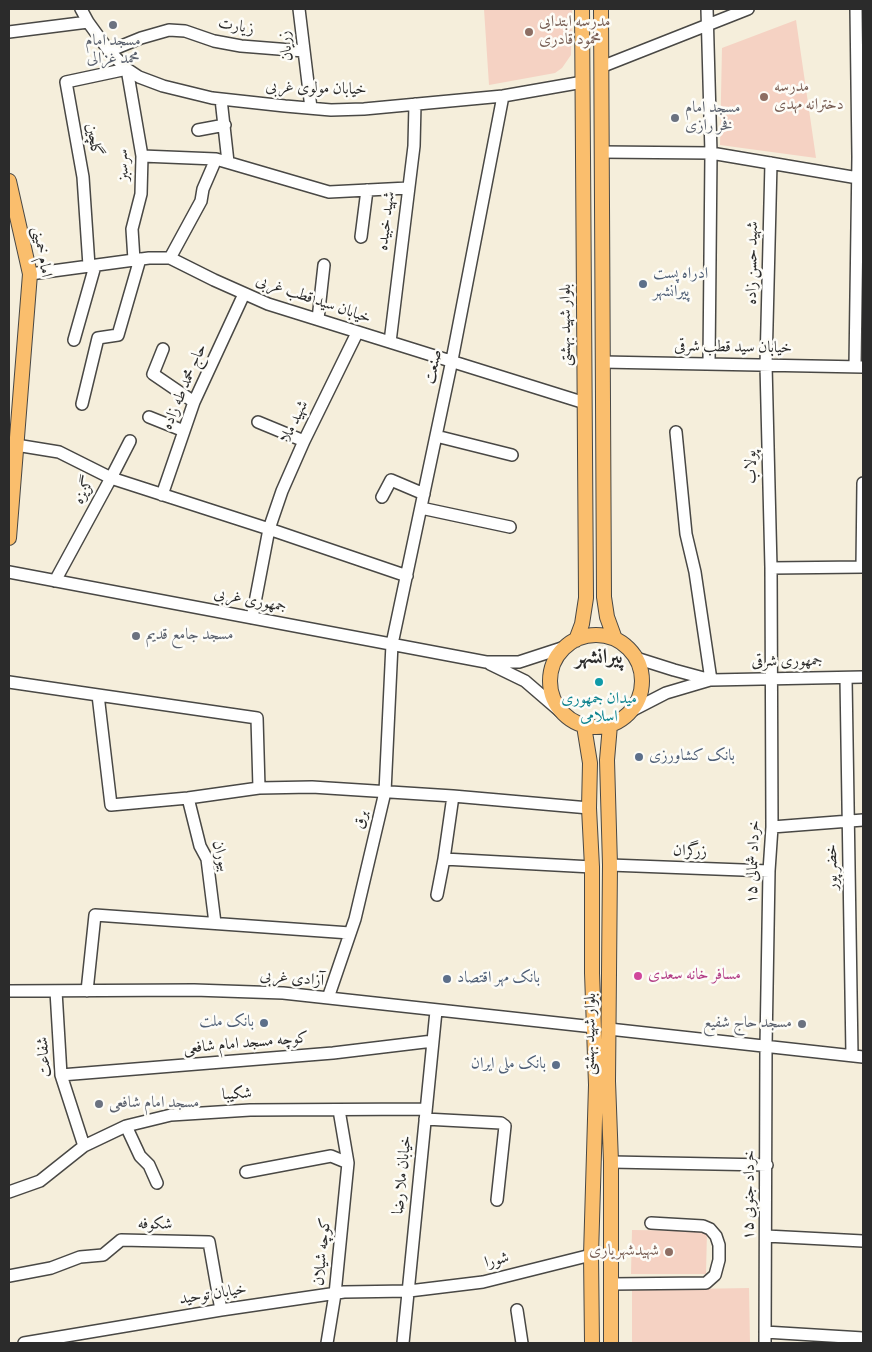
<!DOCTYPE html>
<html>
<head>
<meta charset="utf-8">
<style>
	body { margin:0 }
	#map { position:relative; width:872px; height:1352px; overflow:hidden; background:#f5eedb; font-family:"IM FELL Double Pica",serif }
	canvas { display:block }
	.frame { position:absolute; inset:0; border:10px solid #2b2b2b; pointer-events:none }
</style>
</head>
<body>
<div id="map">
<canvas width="872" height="1352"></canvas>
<div class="frame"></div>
</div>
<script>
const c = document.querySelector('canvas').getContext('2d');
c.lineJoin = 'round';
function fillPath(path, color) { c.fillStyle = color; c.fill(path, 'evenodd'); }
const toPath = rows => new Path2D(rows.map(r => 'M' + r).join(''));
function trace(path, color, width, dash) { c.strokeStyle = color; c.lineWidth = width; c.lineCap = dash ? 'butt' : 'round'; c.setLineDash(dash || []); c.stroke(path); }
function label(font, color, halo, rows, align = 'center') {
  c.font = font + ' "IM FELL Double Pica",Amiri,serif'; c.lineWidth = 5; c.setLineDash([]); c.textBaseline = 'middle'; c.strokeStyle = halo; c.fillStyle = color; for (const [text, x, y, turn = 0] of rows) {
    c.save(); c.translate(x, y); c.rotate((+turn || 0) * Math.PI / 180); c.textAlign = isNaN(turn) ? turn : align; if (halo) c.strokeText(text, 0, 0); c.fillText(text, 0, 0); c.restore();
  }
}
fillPath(toPath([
	[484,9,572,9,571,55,562,68,555,73,489,85],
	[796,20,816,158,720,145,722,48],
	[632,1230,707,1231,706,1274,631,1274],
	[749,1288,750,1343,632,1343,632,1290]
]), '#f5d2c3');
const minor = toPath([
	[81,9,88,22,109,51,127,69,139,77,163,86,212,98,285,106,331,110,364,109,503,96,583,82],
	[299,9,311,108],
	[707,9,711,153,709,364],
	[9,32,88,22],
	[109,51,141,38,169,30,185,31,214,41,241,46,304,51],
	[601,67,748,9],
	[221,99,228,162],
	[198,130,225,125],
	[601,152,711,153,858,178],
	[142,156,216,159,329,192,408,188],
	[361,237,367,190],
	[170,258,201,201,203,189,216,159],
	[89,266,83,177,66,82,127,69,142,156,141,194,132,229,134,260],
	[30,274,149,258,170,258,214,280,268,304,585,403],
	[318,319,324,265],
	[357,333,304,441,282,491,269,529,407,576],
	[74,340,95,266],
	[390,342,414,146,415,104],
	[163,349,153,374,194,402],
	[602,362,863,367],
	[855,366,858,157,856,9],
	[82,404,98,338,118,335,140,259],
	[149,417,184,431],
	[258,422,304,441],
	[676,432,686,534,695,572,711,680],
	[436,436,512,455],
	[130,441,111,478,269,529,252,618],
	[16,445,59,452,111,478,55,581],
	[162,495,194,402,244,294],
	[382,497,391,480,424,494],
	[421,508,510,527],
	[862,567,863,483],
	[771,568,863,567],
	[9,572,486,662,519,662,565,647],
	[636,658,674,670,711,680,863,677],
	[490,664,525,681,561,712],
	[846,678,852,1055],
	[9,682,98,695,257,718,259,788,188,798,111,805,98,695],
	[633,710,666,693,710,680],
	[259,788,312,787,453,796],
	[188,798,200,846,207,859,215,923],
	[589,808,453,796,444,859,592,867],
	[772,827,863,820],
	[610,865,769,871],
	[437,895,444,859],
	[9,991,194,990,283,993,594,1027],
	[56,991,61,1075,84,1146],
	[87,991,95,915,350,933],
	[328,998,355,919,385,792,392,644,452,360,503,96],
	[609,1029,863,1057],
	[61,1075,333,1053,433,1041],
	[425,1119,501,1123,505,1126,497,1200],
	[126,1126,140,1156,149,1165,157,1183],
	[611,1162,767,1165],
	[246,1172,331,1156,348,1163],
	[9,1192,40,1181,84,1146,126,1126,171,1115,250,1110,426,1109],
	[766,1236,863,1241],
	[9,1276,51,1268,80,1257,103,1255,121,1240,209,1242,221,1310],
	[611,1284,706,1283,715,1275,719,1260,719,1245,716,1236,710,1229,703,1226,651,1223],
	[517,1310,522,1343],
	[765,1332,863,1338],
	[24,1343,221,1310,344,1292,409,1291,483,1282,591,1255],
	[327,1343,335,1294,348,1163,339,1110],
	[403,1343,436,1011],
	[765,1343,766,1046,769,871,772,827,771,568,766,365,771,163]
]);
const major = toPath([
	[601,9,604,597,607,617,615,639],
	[9,181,30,274,9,538],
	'550 681a46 46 0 1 1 92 0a46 46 0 1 1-92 0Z',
	[576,640,582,624,586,598,582,9],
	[610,725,607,760,610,865,608,1081,611,1162,611,1343],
	[584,726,590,763,589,808,592,867,592,973,596,1085,591,1255,592,1343]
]);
trace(minor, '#494845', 14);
trace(major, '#494845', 16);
trace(minor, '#fff', 11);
trace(major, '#fabe6d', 14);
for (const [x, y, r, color] of [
	[113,25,5,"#6b7280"],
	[529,32,5,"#8d6e63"],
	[764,97,5,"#8d6e63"],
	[675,118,5,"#6b7280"],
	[643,284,5,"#5c6f8a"],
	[136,636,5,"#6b7280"],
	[599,682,5,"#0f9aa8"],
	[639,757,5,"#5c6f8a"],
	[638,976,5,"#d1479c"],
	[447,979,5,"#5c6f8a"],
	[264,1023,5,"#5c6f8a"],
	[802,1024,5,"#6b7280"],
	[556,1065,5,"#5c6f8a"],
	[99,1104,5,"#6b7280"],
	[669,1252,5,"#8d6e63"]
]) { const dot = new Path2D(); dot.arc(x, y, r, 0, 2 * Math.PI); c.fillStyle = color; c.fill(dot); trace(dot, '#fdfcf7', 2); }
label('16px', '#785e54', '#fdfcf7', [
	["مدرسه ابتدایى",539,23],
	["محمود قادرى",539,41],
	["مدرسه",774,88],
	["دخترانه مهدی",774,106],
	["شهیدشهریاری",659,1252,"right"]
], 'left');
label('16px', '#2b2b2b', '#fdfcf7', [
	["زیارت",236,27,10],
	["زریان",287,46,-97],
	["خیابان مولوی غربی",316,89,2],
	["گلچین",93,140,80],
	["سرسبز",124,165,-92],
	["شهید خبیده",387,221,-83],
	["امام خمینی",41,252,80],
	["شهید حسن زاده",753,263,-89],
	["خیابان سید قطب غربی",313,300,19],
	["بلوار شهید بهشتی",567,325,-90],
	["خیابان سید قطب شرقی",733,348,1],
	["صنعت",434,367,-78],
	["حاج محمد طه زاده",185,387,-67],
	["شهید ملا",295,422,-64],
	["پولاب",752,467,-91],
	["گزیزه",85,491,-62],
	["جمهوری غربی",250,601,11],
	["جمهوری شرقی",787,662,-1],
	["برق",362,820,-77],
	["زرگران",690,852,2],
	["بیوران",220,856,75],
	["۱۵ خرداد شمالی",754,862,-88],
	["خضر پور",833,867,-91],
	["آزادی غربی",292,979,5],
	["بلوار شهید بهشتی",591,1034,-89],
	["کوچه مسجد امام شافعی",246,1044,-5],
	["شفاعت",45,1057,-95],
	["شکیبا",237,1095,-3],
	["خیابان ملا رضا",403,1175,-84],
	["۱۵ خرداد جنوبی",750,1195,-89],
	["شکوفه",155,1225,1],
	["کوچه شیلان",323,1252,-84],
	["شورا",497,1261,-14],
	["خیابان توحید",213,1295,-9]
]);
label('16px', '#5b616d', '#fdfcf7', [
	["مسجد امام",113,42,"center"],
	["محمد غزالی",113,60,"center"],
	["مسجد امام",685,109],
	["فخر رازی",685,127],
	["مسجد جامع قدیم",146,636],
	["مسجد حاج شفیع",792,1024,"right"],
	["مسجد امام شافعی",109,1104]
], 'left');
label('16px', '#4e5e75', '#fdfcf7', [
	["ادراه پست",653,275],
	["پیرانشهر",653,293],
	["بانک کشاورزی",649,757],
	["بانک مهر اقتصاد",457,979],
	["بانک ملت",254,1023,"right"],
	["بانک ملی ایران",546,1065,"right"]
], 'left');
label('16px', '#0d838f', '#fdfcf7', [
	["میدان جمهوری",599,700],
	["اسلامی",599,718]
]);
label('16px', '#b23c85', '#fdfcf7', [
	["مسافر خانه سعدی",648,976]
], 'left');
label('bold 21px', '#2b2b2b', '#fdfcf7', [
	["پیرانشهر",599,658]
]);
</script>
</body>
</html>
